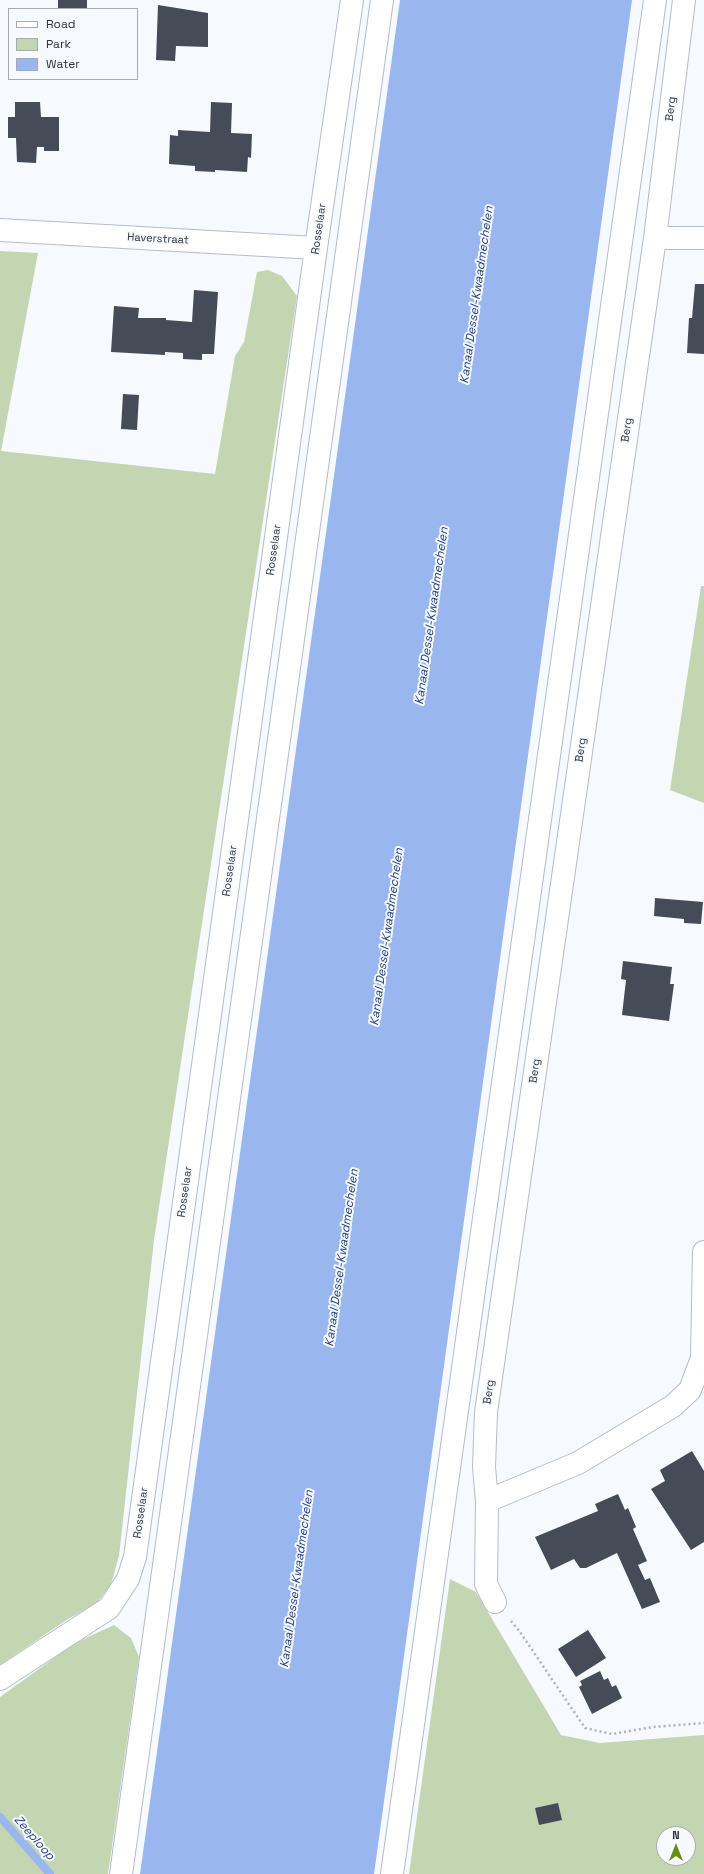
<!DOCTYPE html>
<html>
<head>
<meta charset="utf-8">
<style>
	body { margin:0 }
	#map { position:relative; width:704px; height:1874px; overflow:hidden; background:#f6f9fe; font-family:"Space Grotesk",sans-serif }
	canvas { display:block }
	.legend { position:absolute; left:8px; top:8px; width:130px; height:72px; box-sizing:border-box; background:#f6f9fe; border:1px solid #a7aaaf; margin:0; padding:5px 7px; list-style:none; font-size:12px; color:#303338 }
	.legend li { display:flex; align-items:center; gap:8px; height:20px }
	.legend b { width:20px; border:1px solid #a7aaaf }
	.north { position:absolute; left:656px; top:1826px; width:40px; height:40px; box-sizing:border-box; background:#f6f9fe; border:1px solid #a7aaaf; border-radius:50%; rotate:0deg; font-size:11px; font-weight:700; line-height:16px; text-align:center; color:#303338 }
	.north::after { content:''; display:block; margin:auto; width:14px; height:18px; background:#658d1a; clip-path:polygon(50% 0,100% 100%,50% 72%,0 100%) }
</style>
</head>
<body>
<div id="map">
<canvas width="704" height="1874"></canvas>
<ul class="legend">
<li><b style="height:5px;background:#fff"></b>Road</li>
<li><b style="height:11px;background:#c4d5b1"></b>Park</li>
<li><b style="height:11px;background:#99b6ef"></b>Water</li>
</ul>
<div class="north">N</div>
</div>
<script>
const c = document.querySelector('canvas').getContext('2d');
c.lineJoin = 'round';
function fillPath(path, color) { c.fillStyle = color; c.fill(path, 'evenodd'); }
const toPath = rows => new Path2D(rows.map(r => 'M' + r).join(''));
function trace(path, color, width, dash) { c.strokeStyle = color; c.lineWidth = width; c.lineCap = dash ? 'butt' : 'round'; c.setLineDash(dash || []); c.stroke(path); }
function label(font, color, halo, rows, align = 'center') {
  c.font = font + ' "Space Grotesk",sans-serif'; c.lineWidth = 4; c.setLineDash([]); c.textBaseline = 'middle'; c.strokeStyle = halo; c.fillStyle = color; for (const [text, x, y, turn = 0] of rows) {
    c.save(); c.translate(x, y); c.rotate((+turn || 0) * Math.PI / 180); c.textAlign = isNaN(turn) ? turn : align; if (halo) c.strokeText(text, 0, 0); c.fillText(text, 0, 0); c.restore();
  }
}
fillPath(toPath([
	[0,251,38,253,1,451,215,474,235,356,244,342,257,272,268,270,282,276,297,296,154,1240,119,1556,111,1584,97,1603,68,1619,0,1665],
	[701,586,704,586,704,803,670,790],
	[450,1579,476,1592,561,1735,600,1743,704,1735,704,1874,409,1874],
	[664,1834,688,1834,688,1858,664,1858],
	[114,1625,131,1638,139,1657,108,1874,0,1874,0,1697,75,1643]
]), '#c4d5b1');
fillPath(toPath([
	[400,0,632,0,374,1874,140,1874]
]), '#99b6ef');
trace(toPath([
	[0,1817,50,1874]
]), '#99b6ef', 8);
fillPath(toPath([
	[58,0,87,0,87,9,58,9],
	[158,5,208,13,208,47,176,46,175,61,156,60],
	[15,102,40,102,41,117,59,117,59,151,44,151,44,147,37,147,36,163,17,162,16,138,8,138,8,117,15,117],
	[211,102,232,103,231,133,252,134,251,158,248,157,247,172,215,170,215,172,195,171,195,166,169,164,170,135,178,136,178,130,210,132],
	[695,284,704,284,704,354,687,353,689,318,692,318],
	[194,290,218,292,214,354,202,354,202,360,183,359,183,353,165,352,165,355,111,352,114,306,139,308,138,318,166,318,166,320,192,322],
	[123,394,139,395,137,430,121,429],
	[655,898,703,902,701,924,684,923,684,919,654,916],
	[623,961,672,967,670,984,674,984,669,1021,622,1015,626,980,621,979],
	[692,1451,704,1471,704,1542,691,1550,651,1489,665,1481,660,1470],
	[618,1494,625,1510,628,1508,636,1527,633,1529,647,1561,638,1565,645,1580,650,1578,660,1602,642,1609,617,1553,586,1568,580,1568,574,1559,551,1570,535,1537,598,1511,595,1504],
	[588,1630,606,1658,576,1677,558,1649],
	[600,1671,604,1680,608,1678,612,1687,616,1685,622,1698,592,1714,579,1687,582,1685,580,1681],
	[558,1803,562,1820,539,1825,535,1808]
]), '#454b57');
const minor = toPath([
	[0,230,316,248],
	[655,238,704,238],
	[702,1358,704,1252],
	[487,1501,578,1463,673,1406,690,1390,702,1358,704,1357],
	[495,1602,486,1584,487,1501,484,1467,486,1412,655,238,684,0],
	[0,1679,109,1608,128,1579,135,1557,316,248,352,0],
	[121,1874,382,0],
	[392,1874,655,0]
]);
trace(minor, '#b5bcc9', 24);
trace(toPath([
	[511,1621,520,1632,585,1728,612,1734,653,1727,704,1723]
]), '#afb2b7', 2.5, [2, 3]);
trace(minor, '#fff', 22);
label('11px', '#303338', '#f6f9fe', [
	["Berg",671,109,-83],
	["Rosselaar",319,229,-82],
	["Haverstraat",158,239,3],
	["Berg",627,430,-82],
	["Rosselaar",274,550,-82],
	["Berg",581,750,-82],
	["Rosselaar",230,871,-82],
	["Berg",535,1071,-82],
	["Rosselaar",185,1192,-82],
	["Berg",489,1392,-82],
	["Rosselaar",141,1513,-82]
]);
label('italic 12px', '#1f3d7e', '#f6f9fe', [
	["Kanaal Dessel-Kwaadmechelen",477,295,-82],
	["Kanaal Dessel-Kwaadmechelen",432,616,-82],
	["Kanaal Dessel-Kwaadmechelen",387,937,-82],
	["Kanaal Dessel-Kwaadmechelen",342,1258,-82],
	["Kanaal Dessel-Kwaadmechelen",297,1579,-82],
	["Zeeploop",34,1838,49]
]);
</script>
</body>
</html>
